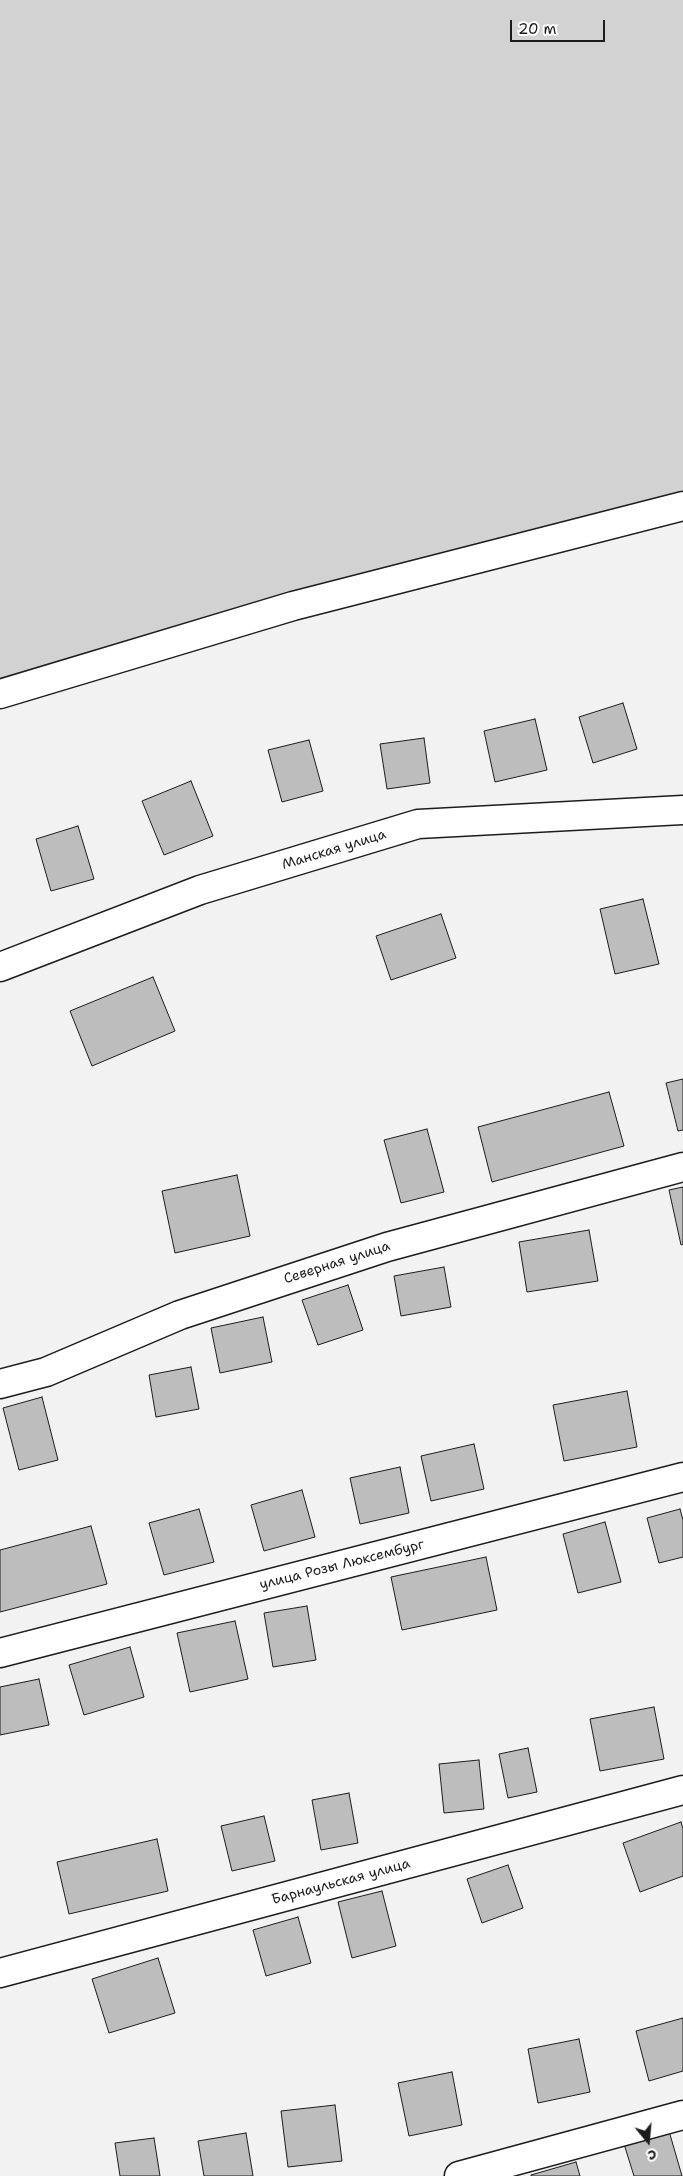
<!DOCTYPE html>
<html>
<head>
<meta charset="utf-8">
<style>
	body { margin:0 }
	#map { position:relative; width:683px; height:2176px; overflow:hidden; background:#f2f2f2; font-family:"Shantell Sans",sans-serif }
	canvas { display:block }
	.north { position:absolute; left:623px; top:2116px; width:50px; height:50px; -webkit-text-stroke:4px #fff; paint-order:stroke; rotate:163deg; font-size:14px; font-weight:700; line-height:20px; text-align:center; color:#1c1c1c }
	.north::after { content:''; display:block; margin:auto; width:18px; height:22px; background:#1c1c1c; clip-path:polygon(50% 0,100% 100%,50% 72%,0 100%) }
	.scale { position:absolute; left:510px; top:20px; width:95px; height:22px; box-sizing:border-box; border:2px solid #1c1c1c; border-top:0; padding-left:6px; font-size:15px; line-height:18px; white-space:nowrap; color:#1c1c1c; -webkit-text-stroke:4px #fff; paint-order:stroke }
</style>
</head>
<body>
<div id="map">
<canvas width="683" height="2176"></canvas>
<div class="north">С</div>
<div class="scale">20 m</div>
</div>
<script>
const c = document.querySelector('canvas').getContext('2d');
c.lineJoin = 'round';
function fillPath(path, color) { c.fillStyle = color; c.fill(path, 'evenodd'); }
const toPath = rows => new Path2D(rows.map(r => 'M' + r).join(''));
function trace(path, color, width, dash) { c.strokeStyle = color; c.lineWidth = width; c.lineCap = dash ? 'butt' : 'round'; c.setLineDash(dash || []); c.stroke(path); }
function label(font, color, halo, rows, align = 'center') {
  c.font = font + ' "Shantell Sans",sans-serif'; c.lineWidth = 4; c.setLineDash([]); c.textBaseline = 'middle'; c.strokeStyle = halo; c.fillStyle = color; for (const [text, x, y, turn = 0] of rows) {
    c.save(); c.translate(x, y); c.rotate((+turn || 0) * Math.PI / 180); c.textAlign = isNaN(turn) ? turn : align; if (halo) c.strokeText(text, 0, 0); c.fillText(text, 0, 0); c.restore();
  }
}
fillPath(toPath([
	[0,0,683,0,683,491,526,538,161,631,0,680]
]), '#d2d2d2');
const building = toPath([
	[623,703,637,749,593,763,579,717,623,703],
	[535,719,547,770,495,782,484,731,535,719],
	[424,738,430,783,387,789,380,744,424,738],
	[309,740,323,791,282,802,268,750,309,740],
	[191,781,213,836,164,855,142,801,191,781],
	[78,826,94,879,51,891,36,839,78,826],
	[643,899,659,964,615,974,600,909,643,899],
	[441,914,456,958,391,980,376,936,441,914],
	[153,977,175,1031,92,1066,70,1011,153,977],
	[683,1079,683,1130,678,1131,666,1083,683,1079],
	[609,1092,624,1146,492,1182,478,1127,609,1092],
	[427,1129,444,1192,401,1203,384,1140,427,1129],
	[237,1175,250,1236,175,1253,162,1191,237,1175],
	[683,1187,683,1244,681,1245,669,1190,683,1187],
	[589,1230,598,1281,527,1292,519,1242,589,1230],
	[444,1267,451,1307,401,1316,394,1276,444,1267],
	[348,1285,363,1330,318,1345,302,1300,348,1285],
	[263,1317,272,1362,220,1373,211,1328,263,1317],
	[191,1367,199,1409,156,1417,149,1375,191,1367],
	[627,1391,637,1447,564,1461,553,1405,627,1391],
	[42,1397,58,1460,19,1470,3,1408,42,1397],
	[474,1444,484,1489,431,1501,421,1456,474,1444],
	[400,1467,409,1513,360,1524,350,1478,400,1467],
	[302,1490,315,1537,264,1551,251,1505,302,1490],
	[199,1509,214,1562,164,1575,149,1523,199,1509],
	[680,1509,683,1520,683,1557,659,1563,647,1518,680,1509],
	[605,1522,621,1582,578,1593,563,1534,605,1522],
	[91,1526,107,1584,0,1612,0,1550,91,1526],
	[486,1557,497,1610,402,1630,391,1577,486,1557],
	[307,1606,316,1660,273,1667,264,1613,307,1606],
	[235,1621,248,1679,190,1692,177,1633,235,1621],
	[130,1647,144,1697,84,1715,69,1665,130,1647],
	[39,1679,49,1725,0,1735,0,1687,39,1679],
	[654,1707,664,1759,600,1771,590,1719,654,1707],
	[528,1748,537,1792,508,1798,499,1754,528,1748],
	[479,1760,484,1809,444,1813,439,1764,479,1760],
	[349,1793,358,1843,321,1850,312,1800,349,1793],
	[264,1816,275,1861,232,1871,221,1826,264,1816],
	[681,1822,683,1829,683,1876,640,1892,623,1843,681,1822],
	[157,1839,168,1891,69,1914,57,1862,157,1839],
	[508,1865,523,1908,482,1923,467,1879,508,1865],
	[382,1891,396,1946,352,1958,338,1902,382,1891],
	[298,1917,311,1963,266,1976,253,1930,298,1917],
	[158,1958,175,2013,109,2033,92,1979,158,1958],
	[683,2018,683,2071,649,2081,636,2031,683,2018],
	[579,2039,590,2092,538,2103,528,2049,579,2039],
	[452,2072,462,2125,409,2136,398,2083,452,2072],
	[335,2105,342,2161,288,2167,281,2111,335,2105],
	[669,2131,682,2176,634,2176,624,2144,669,2131],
	[246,2133,253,2176,204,2176,198,2141,246,2133],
	[154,2138,160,2176,120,2176,115,2143,154,2138],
	[576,2162,580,2176,531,2176,531,2175,576,2162]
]);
fillPath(building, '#bdbdbd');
trace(building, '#1c1c1c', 1);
const minor = toPath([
	[0,694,293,606,683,506],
	[0,967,200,890,418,824,683,810],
	[0,1384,46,1372,180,1315,387,1247,683,1167],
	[0,1653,683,1477],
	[0,1973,683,1790],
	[459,2176,683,2115]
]);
trace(minor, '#1c1c1c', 31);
trace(minor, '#fff', 28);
label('14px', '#1c1c1c', '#fff', [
	["Манская улица",334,850,-17],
	["Северная улица",337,1263,-18],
	["улица Розы Люксембург",342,1565,-14],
	["Барнаульская улица",341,1882,-15]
]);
</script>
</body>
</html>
